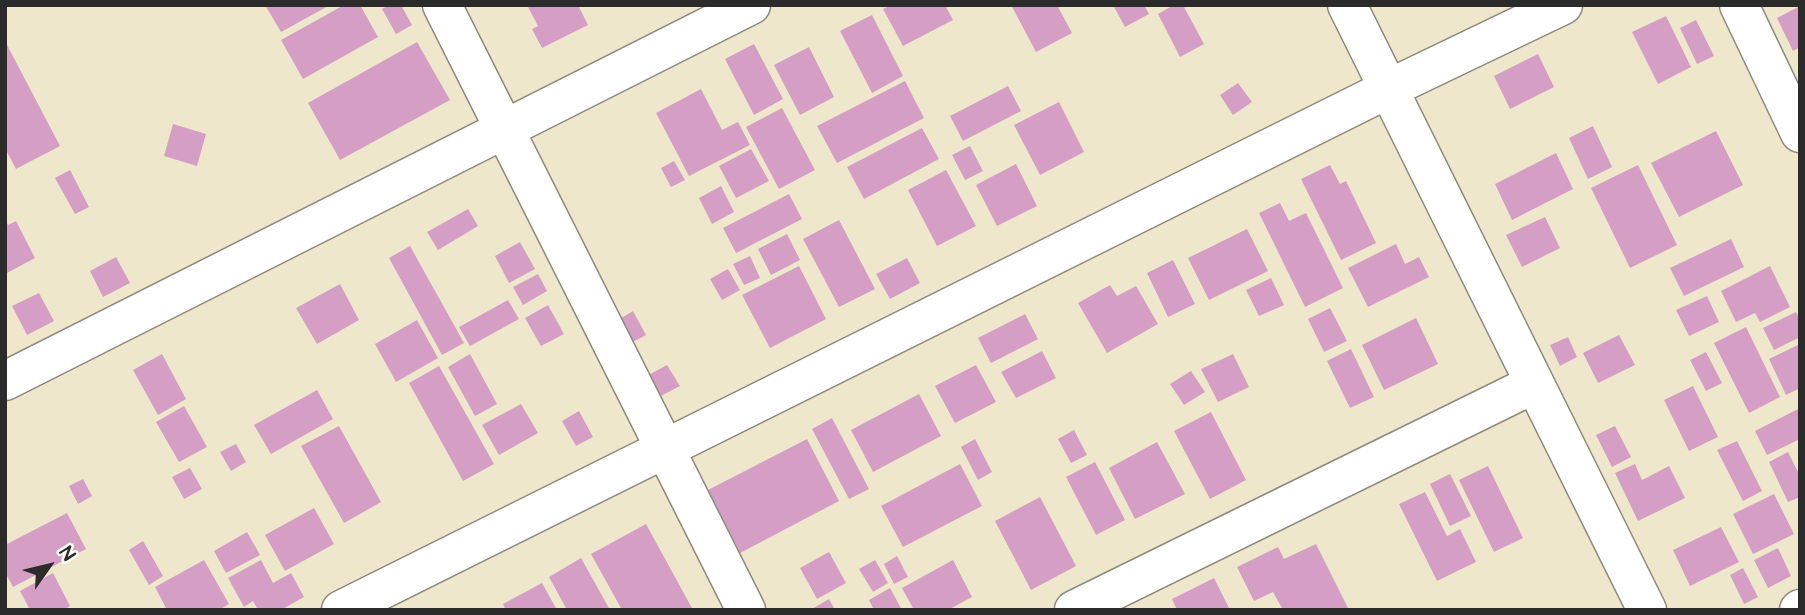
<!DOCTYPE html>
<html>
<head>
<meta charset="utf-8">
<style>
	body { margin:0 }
	#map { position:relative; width:1805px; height:615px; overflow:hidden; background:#efe7cc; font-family:"Architects Daughter",sans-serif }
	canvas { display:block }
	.frame { position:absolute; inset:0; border:7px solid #2b2b2b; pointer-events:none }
	.north { position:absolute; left:14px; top:531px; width:70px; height:70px; -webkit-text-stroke:5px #fdfcf7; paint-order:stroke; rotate:56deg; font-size:19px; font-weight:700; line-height:28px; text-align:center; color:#2b2b2b }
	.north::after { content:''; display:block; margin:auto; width:24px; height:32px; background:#2b2b2b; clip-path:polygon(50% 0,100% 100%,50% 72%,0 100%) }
</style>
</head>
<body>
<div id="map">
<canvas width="1805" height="615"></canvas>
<div class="frame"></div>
<div class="north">N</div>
</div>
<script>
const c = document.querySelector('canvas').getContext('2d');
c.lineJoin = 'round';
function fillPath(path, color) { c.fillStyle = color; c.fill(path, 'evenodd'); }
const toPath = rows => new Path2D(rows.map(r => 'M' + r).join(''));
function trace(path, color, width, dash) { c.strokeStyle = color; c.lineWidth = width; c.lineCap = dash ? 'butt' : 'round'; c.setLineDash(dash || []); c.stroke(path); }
fillPath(toPath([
	[265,5,330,5,281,32],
	[344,5,360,5,378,37,303,79,281,40],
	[389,5,401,5,412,25,396,34,382,9],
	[527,5,578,5,588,25,542,48,532,29,538,26],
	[891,5,945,5,953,20,903,46,883,9],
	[1011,5,1057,5,1072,33,1036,52],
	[1113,5,1144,5,1149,14,1125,27],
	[1174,5,1183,5,1204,44,1180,57,1158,14],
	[1800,6,1800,47,1793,51,1777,18],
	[872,15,903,76,872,93,840,31],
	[1666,16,1691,67,1658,84,1632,32],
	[1696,20,1714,56,1697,64,1680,28],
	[5,41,60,146,16,169,5,148],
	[417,42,450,100,340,160,308,103],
	[754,44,783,99,754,115,725,59],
	[809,47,834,97,800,115,774,65],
	[1538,54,1554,87,1510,109,1494,76],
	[905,81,924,118,837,163,817,126],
	[1238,83,1252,102,1233,115,1220,95],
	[1008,86,1021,111,963,141,950,116],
	[701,89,722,130,738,122,750,145,689,176,656,113],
	[1059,102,1084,152,1040,175,1014,125],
	[782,108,815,170,779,189,746,127],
	[173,124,206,134,197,166,164,156],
	[1593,126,1612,167,1588,179,1569,138],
	[922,128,939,159,864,199,847,167],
	[1716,131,1743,185,1679,217,1651,163],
	[970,146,983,171,965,180,952,155],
	[751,149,769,181,736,198,719,166],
	[1556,153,1573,189,1512,220,1495,184],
	[674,161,685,180,671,187,661,168],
	[1016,164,1037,206,997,226,976,185],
	[1330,165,1340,184,1346,181,1376,243,1341,260,1301,179],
	[1638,165,1677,245,1630,268,1591,188],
	[70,170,89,207,75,214,55,178],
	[946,170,976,226,937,246,908,190],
	[721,186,734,212,712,224,699,198],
	[789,194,802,219,736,253,723,228],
	[1280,203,1289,221,1306,213,1343,288,1305,307,1259,213],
	[468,209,478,226,438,250,427,232],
	[1545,217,1560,248,1522,267,1506,235],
	[5,219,8,225,16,221,35,258,5,274],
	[839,220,875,289,839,307,803,239],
	[1247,229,1268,271,1209,300,1188,258],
	[787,234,800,260,771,275,758,249],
	[1731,239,1744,267,1684,296,1670,268],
	[520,242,535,269,509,283,495,256],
	[1396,244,1405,264,1419,257,1429,277,1368,307,1348,268],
	[410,246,464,343,442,355,389,258],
	[750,256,760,278,744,285,733,264],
	[116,257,130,283,103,297,90,271],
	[907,258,920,283,890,299,876,274],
	[1173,260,1195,304,1168,317,1147,273],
	[799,266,826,319,770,348,742,295],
	[1770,266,1790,307,1760,322,1755,313,1736,322,1721,291],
	[728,269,740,290,722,300,710,279],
	[538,274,547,291,523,305,513,287],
	[1271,278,1284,305,1259,316,1246,290],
	[340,284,359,320,317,344,296,308],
	[1110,285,1117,296,1136,286,1158,324,1107,353,1078,303],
	[39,293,54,321,27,335,12,306],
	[1707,296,1719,322,1689,336,1676,310],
	[508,300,519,319,470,346,459,327],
	[548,305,564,334,541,346,525,318],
	[1330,308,1347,341,1324,352,1308,319],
	[633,311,646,335,629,344,616,321],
	[1796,312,1800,320,1800,337,1774,350,1763,328],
	[1025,314,1038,339,991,363,978,338],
	[1416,318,1438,364,1384,390,1362,345],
	[417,320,438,358,396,382,375,344],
	[1746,327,1780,397,1749,413,1714,343],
	[1619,335,1635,365,1598,383,1583,353],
	[1568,337,1577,357,1560,366,1550,345],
	[1800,344,1800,388,1786,395,1769,359],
	[1351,349,1374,397,1350,408,1327,361],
	[1042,351,1056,378,1016,398,1001,372],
	[1706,352,1722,383,1706,391,1690,360],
	[162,354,186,399,158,415,133,370],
	[470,354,497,404,475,416,448,367],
	[1233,354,1249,387,1218,402,1201,369],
	[667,365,680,386,657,398,645,377],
	[976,365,996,402,955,423,935,386],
	[439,366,494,464,463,481,409,383],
	[1191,371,1205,392,1184,405,1170,384],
	[1693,386,1718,437,1689,451,1664,400],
	[317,390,333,419,271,454,254,425],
	[919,394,941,436,873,472,851,430],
	[521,404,538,433,499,455,482,425],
	[184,406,207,447,179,462,156,422],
	[1800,408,1800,439,1767,455,1755,431],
	[579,411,593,437,576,446,562,421],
	[1211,412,1246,480,1210,499,1174,431],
	[832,418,869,489,849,499,812,429],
	[339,426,381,502,344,523,301,446],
	[1615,426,1631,457,1612,467,1596,435],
	[1074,430,1087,455,1071,463,1058,439],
	[807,439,839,501,740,553,708,490],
	[975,439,992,472,978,480,961,447],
	[1737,441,1762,491,1743,501,1717,450],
	[1157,442,1185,494,1135,519,1109,468],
	[236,444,246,462,231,471,220,452],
	[1788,452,1800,476,1800,497,1788,502,1769,462],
	[1095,462,1125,520,1096,535,1066,477],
	[960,464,982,506,903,547,881,506],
	[1635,464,1642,480,1669,466,1685,498,1638,521,1615,473],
	[1488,466,1523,538,1494,552,1459,480],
	[190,468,202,489,184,499,172,477],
	[1450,474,1471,516,1450,526,1430,484],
	[83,479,92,496,78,504,69,486],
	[1425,492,1447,536,1460,529,1476,562,1437,581,1399,504],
	[1774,494,1794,534,1753,554,1733,514],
	[1040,497,1076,566,1031,590,995,521],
	[314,508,334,544,285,571,265,535],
	[67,513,86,549,13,587,5,572,5,545],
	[646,524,693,610,622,610,591,554],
	[1721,527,1739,562,1690,586,1673,550],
	[247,532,260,555,226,573,214,551],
	[143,541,163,576,149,585,129,550],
	[1316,544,1349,610,1283,610,1273,592,1254,601,1237,567,1278,547,1284,559],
	[1778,548,1791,576,1768,588,1754,560],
	[829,552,846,583,817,599,800,568],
	[897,556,908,577,894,584,884,564],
	[581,558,610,610,567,610,549,577],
	[204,560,229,604,219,610,167,610,155,587],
	[261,560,273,583,291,573,304,597,281,610,258,610,253,601,244,607,228,578],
	[875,560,888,583,873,592,859,569],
	[953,560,972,597,948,610,914,610,902,588],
	[1743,568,1758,597,1744,604,1730,575],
	[53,573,70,606,63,610,30,610,20,591],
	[1214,578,1230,610,1177,610,1172,599],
	[542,583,557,610,506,610,503,604],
	[890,588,902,610,874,610,869,600],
	[829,599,835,610,810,610]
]), '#d59fc5');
const minor = toPath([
	[442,5,746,610],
	[1347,5,1647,610],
	[1739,5,1800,133],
	[5,381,751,5],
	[341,610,1388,89,1563,5],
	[1074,610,1534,384],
	[1799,610,1800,609]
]);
trace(minor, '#8d897c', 41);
trace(minor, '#fff', 38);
</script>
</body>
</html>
